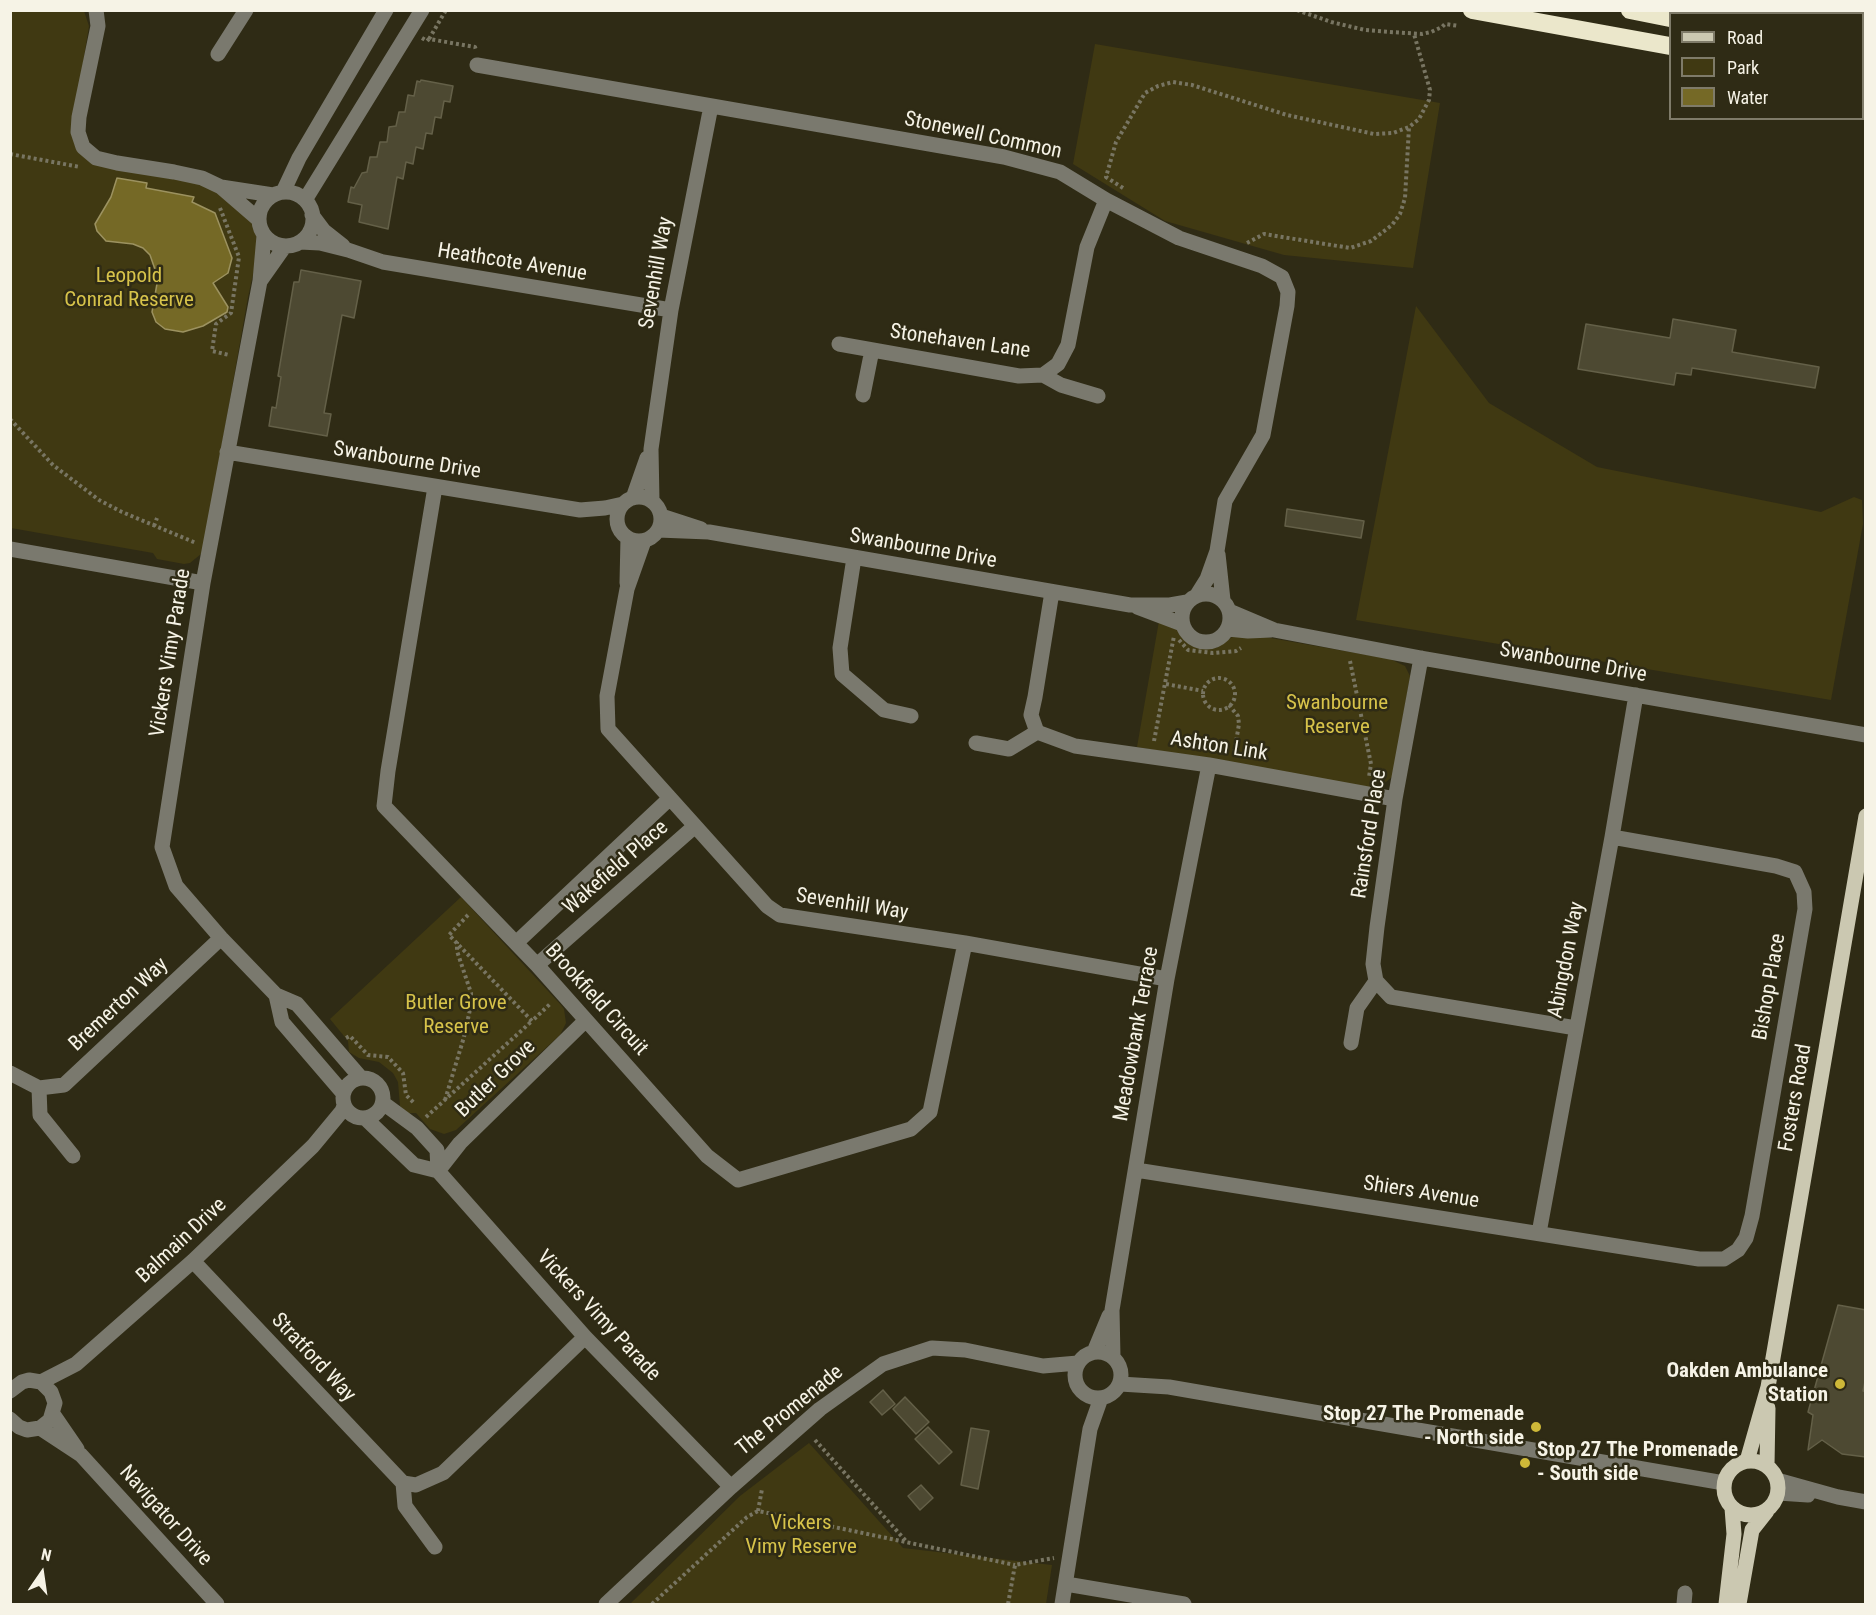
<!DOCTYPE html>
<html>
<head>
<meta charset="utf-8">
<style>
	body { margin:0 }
	#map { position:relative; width:1876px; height:1615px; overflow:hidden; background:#2f2b15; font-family:"Roboto Condensed",sans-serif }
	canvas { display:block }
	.frame { position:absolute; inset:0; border:12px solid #f6f3e6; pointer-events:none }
	.legend { position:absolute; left:1669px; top:12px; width:195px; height:108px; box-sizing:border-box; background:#2f2b15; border:2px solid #7f7b69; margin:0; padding:8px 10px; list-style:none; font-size:18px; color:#f6f3e6 }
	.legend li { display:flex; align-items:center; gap:12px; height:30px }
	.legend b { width:30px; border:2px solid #7f7b69 }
	.north { position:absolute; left:12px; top:1543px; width:60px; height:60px; -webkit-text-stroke:4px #2f2b15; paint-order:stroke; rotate:13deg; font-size:16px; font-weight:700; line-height:24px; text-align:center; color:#f6f3e6 }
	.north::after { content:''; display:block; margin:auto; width:21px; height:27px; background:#f6f3e6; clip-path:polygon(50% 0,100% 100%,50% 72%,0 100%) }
</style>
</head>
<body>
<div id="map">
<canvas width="1876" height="1615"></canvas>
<div class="frame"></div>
<ul class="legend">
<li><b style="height:8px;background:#cbc8b1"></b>Road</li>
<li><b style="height:16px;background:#403912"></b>Park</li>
<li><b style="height:16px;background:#756926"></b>Water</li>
</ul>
<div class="north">N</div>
</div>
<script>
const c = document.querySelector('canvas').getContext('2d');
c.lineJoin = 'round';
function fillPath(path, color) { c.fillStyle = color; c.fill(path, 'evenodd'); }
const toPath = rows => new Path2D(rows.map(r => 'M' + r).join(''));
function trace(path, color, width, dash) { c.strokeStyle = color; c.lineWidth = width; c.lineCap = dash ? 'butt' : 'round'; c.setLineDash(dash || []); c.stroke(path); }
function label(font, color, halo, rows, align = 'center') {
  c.font = font + ' "Roboto Condensed",sans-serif'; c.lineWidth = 5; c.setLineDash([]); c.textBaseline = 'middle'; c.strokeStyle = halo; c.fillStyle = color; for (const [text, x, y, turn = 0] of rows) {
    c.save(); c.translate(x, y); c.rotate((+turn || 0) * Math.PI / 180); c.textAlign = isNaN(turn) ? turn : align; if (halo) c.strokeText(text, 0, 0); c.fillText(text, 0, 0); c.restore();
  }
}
fillPath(toPath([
	[10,11,84,11,89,26,72,130,75,145,206,182,255,216,259,237,259,247,248,297,205,541,201,554,190,563,184,564,157,559,153,553,11,528],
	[1095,44,1440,103,1413,268,1284,255,1165,221,1073,164],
	[1416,306,1489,403,1597,467,1821,512,1854,497,1862,500,1863,524,1831,700,1356,620],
	[1159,621,1176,629,1190,645,1200,648,1216,648,1235,635,1259,636,1390,659,1405,666,1410,676,1393,776,1379,788,1370,788,1137,747],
	[461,897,561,1005,564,1009,566,1023,560,1035,456,1130,444,1134,430,1129,416,1113,406,1113,400,1106,398,1082,393,1073,379,1062,359,1058,349,1052,348,1041,330,1019],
	[809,1443,903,1548,1052,1565,1046,1604,630,1604,740,1496]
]), '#403912');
const water = toPath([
	[117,178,147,183,146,188,194,197,192,202,215,213,232,258,228,273,213,283,228,307,227,312,203,326,183,332,165,329,156,322,152,312,158,278,150,255,143,248,133,244,106,241,97,231,95,224,111,197,117,178]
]);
fillPath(water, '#756926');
trace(water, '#9c9260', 1.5);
const building = toPath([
	[421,80,453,86,450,102,444,101,441,118,435,117,432,134,426,133,423,149,416,147,413,164,406,162,403,179,397,177,388,229,359,222,362,205,348,202,351,187,354,188,362,173,367,172,370,157,377,157,380,142,387,142,389,127,396,126,399,112,405,112,408,95,414,96,417,81,420,82,421,80],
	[301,270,361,281,354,318,342,315,324,413,331,414,327,436,269,426,272,407,276,408,281,377,278,376,294,282,299,282,301,270],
	[1673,319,1736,330,1732,352,1819,367,1815,388,1692,368,1691,375,1676,373,1674,385,1578,369,1586,324,1670,338,1673,319],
	[1287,509,1364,521,1361,538,1285,526,1287,509],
	[1838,1305,1866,1310,1866,1377,1863,1391,1866,1392,1866,1457,1842,1454,1822,1440,1808,1450,1813,1415,1808,1412,1838,1305],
	[883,1390,895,1404,882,1415,870,1402,883,1390],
	[905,1397,929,1422,916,1434,893,1409,905,1397],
	[928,1427,952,1452,939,1464,915,1439,928,1427],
	[971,1428,989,1431,978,1489,961,1485,971,1428],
	[921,1485,933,1498,920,1510,908,1496,921,1485]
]);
fillPath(building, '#4d4932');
trace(building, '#646048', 1.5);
trace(toPath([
	[1297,10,1331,22,1365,30,1390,32,1422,34,1431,32,1442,27,1445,24,1459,26],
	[422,38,427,41,429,39,475,47,476,50],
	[429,39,446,10],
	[10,154,80,167],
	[1123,188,1106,177,1116,142,1145,93,1158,86,1173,82,1192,85,1287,115,1374,134,1393,133,1409,127,1419,119,1429,100,1430,90,1414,34],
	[220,208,239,257,231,313,216,324,212,351,229,355],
	[1247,243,1264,234,1350,248,1371,241,1392,225,1400,214,1405,198,1409,127],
	[10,419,53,465,99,500,122,512,196,543],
	[154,526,157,518],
	[1179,640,1188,650,1213,653,1236,651,1241,648],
	[1350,661,1371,764,1369,777],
	'1203 694a16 16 0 1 1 32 0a16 16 0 1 1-32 0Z',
	[1166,684,1203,691],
	[1229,705,1238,716,1239,724,1234,754],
	[1154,741,1174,636],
	[468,915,449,935,532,1021,550,1004],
	[346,1038,350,1036,368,1055,388,1057,403,1073,406,1095,414,1103],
	[445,1100,464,1037,471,1005,471,993,457,951,457,942],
	[426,1117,532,1021],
	[815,1440,906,1541],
	[758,1511,762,1489],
	[652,1604,747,1517,758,1511,1015,1565],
	[1008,1604,1015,1565,1054,1558]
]), '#787562', 4, [3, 3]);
trace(toPath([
	[96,10,98,26,79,117,78,132,83,147,96,158,117,163,174,172,202,178,221,187,273,195],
	[218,54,246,10],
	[477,65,1004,157,1060,172,1106,200,1179,238,1262,266,1282,277,1288,292,1287,306,1263,435,1225,501,1217,551,1207,579,1197,595],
	[221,187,258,219],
	[283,192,299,158,386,10],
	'259 219a27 27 0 1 1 54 0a27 27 0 1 1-54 0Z',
	[305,200,422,10],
	[312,215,324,231,343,246],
	[264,236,260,281,203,583,162,847,176,886,221,938,276,995,297,1004,361,1078],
	[300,242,320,243,348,250,383,262,671,310],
	[261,280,285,246],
	[839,344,1019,376,1043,375,1058,364,1068,345,1087,247,1106,200],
	[1043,375,1061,385,1098,396],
	[863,395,872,350],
	[227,452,580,510,605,508,623,504],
	[435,487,388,771,384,806,537,965,707,1156,738,1180,911,1129,930,1112,965,943],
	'617 519a22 22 0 1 1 44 0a22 22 0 1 1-44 0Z',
	[633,498,647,458],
	[652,501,651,449,671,310,711,106],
	[661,516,701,529],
	[658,530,709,532,1130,605,1170,605,1187,602],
	[644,541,627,589,607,696,608,729,767,906,780,915,965,943,1167,979],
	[10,549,203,583],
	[1218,554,1223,600],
	[854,558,840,648,842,674,884,710,911,716],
	[627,583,628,538],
	[1052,592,1035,697,1031,715,1037,732,1075,746,1209,765,1395,799],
	'1182 618a24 24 0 1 1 48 0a24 24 0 1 1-48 0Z',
	[1137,607,1182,624],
	[1229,611,1274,630,1421,658,1866,735],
	[1228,629,1248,631,1271,630],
	[1421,658,1395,799,1377,927,1373,964,1376,981,1391,997,1576,1028],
	[976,743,1009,749,1037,732],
	[516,943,669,799],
	[537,965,695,826],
	[276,995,282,1022,343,1093],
	[1351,1043,1357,1008,1376,981],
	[10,1073,39,1088,64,1085,221,938],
	'343 1098a20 20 0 1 1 40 0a20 20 0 1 1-40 0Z',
	[39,1088,40,1115,73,1156],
	[383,1103,417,1128,437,1150,438,1171],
	[365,1118,414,1165,438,1171,585,1337,731,1487],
	[1136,1170,1699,1259,1724,1259,1738,1250,1746,1238,1752,1216,1805,909,1804,892,1795,872,1776,866,1612,837],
	[438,1171,460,1143,586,1020],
	[1539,1233,1612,837,1636,695],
	[193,1261,403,1483,416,1485,443,1473,585,1337],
	[1094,1352,1109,1316],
	'1075 1375a23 23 0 1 1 46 0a23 23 0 1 1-46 0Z',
	[1113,1357,1112,1310,1167,979,1209,765],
	[41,1382,76,1364,193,1261,313,1146,342,1111,344,1106],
	[1120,1384,1169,1387,1724,1483],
	[10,1391,22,1382,29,1380,41,1382,51,1392,55,1403,50,1420,40,1428,27,1430,19,1427,10,1419],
	[53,1414,77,1449],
	[40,1428,81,1455,217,1604],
	[1777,1480,1838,1497,1866,1502],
	[403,1483,405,1506,435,1547],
	[1778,1493,1808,1495],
	[1066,1584,1184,1604],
	[606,1604,731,1487,820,1409,883,1364,932,1348,965,1350,1043,1366,1078,1363],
	[1062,1604,1090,1429,1101,1398],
	[1684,1604,1685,1593]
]), '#7a796e', 15);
trace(toPath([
	'1724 1488a27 27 0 1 1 54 0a27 27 0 1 1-54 0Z',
	[1747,1461,1768,1387,1866,816],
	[1767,1466,1768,1408],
	[1726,1604,1734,1534,1732,1508],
	[1739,1604,1752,1530,1767,1511]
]), '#cbc8b1', 15);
trace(toPath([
	[1472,10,1670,46],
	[1630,10,1670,18],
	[1862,51,1866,51],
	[1862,79,1866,80]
]), '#ebe7cb', 18);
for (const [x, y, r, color] of [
	[1840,1384,6,"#ceb838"],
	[1536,1427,6,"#ceb838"],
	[1525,1463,6,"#ceb838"]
]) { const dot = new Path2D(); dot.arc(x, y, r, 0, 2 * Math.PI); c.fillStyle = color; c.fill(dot); trace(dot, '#2f2b15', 2); }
label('21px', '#f6f3e6', '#2f2b15', [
	["Stonewell Common",983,136,12],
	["Heathcote Avenue",512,263,9],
	["Sevenhill Way",657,273,-80],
	["Stonehaven Lane",960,342,8],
	["Swanbourne Drive",407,461,9],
	["Swanbourne Drive",923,549,10],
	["Vickers Vimy Parade",171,653,-81],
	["Swanbourne Drive",1573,663,10],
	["Ashton Link",1219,747,9],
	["Rainsford Place",1370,834,-81],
	["Wakefield Place",616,868,-41],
	["Sevenhill Way",852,905,9],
	["Abingdon Way",1567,960,-79],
	["Bishop Place",1770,987,-80],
	["Brookfield Circuit",596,1000,48],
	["Bremerton Way",119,1005,-43],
	["Meadowbank Terrace",1137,1034,-80],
	["Butler Grove",496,1079,-44],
	["Fosters Road",1796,1098,-80],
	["Shiers Avenue",1421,1193,9],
	["Balmain Drive",182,1241,-43],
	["Vickers Vimy Parade",598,1316,47],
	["Stratford Way",313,1358,47],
	["The Promenade",790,1411,-39],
	["Navigator Drive",165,1516,48]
]);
label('21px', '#d7c34a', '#2f2b15', [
	["Leopold",129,277],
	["Conrad Reserve",129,301],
	["Swanbourne",1337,704],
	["Reserve",1337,728],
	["Butler Grove",456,1004],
	["Reserve",456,1028],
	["Vickers",801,1524],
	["Vimy Reserve",801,1548]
]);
label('bold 21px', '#f6f3e6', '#2f2b15', [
	["Oakden Ambulance",1828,1372],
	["Station",1828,1396],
	["Stop 27 The Promenade",1524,1415],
	["- North side",1524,1439],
	["Stop 27 The Promenade",1537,1451,"left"],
	["- South side",1537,1475,"left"]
], 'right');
</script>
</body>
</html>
